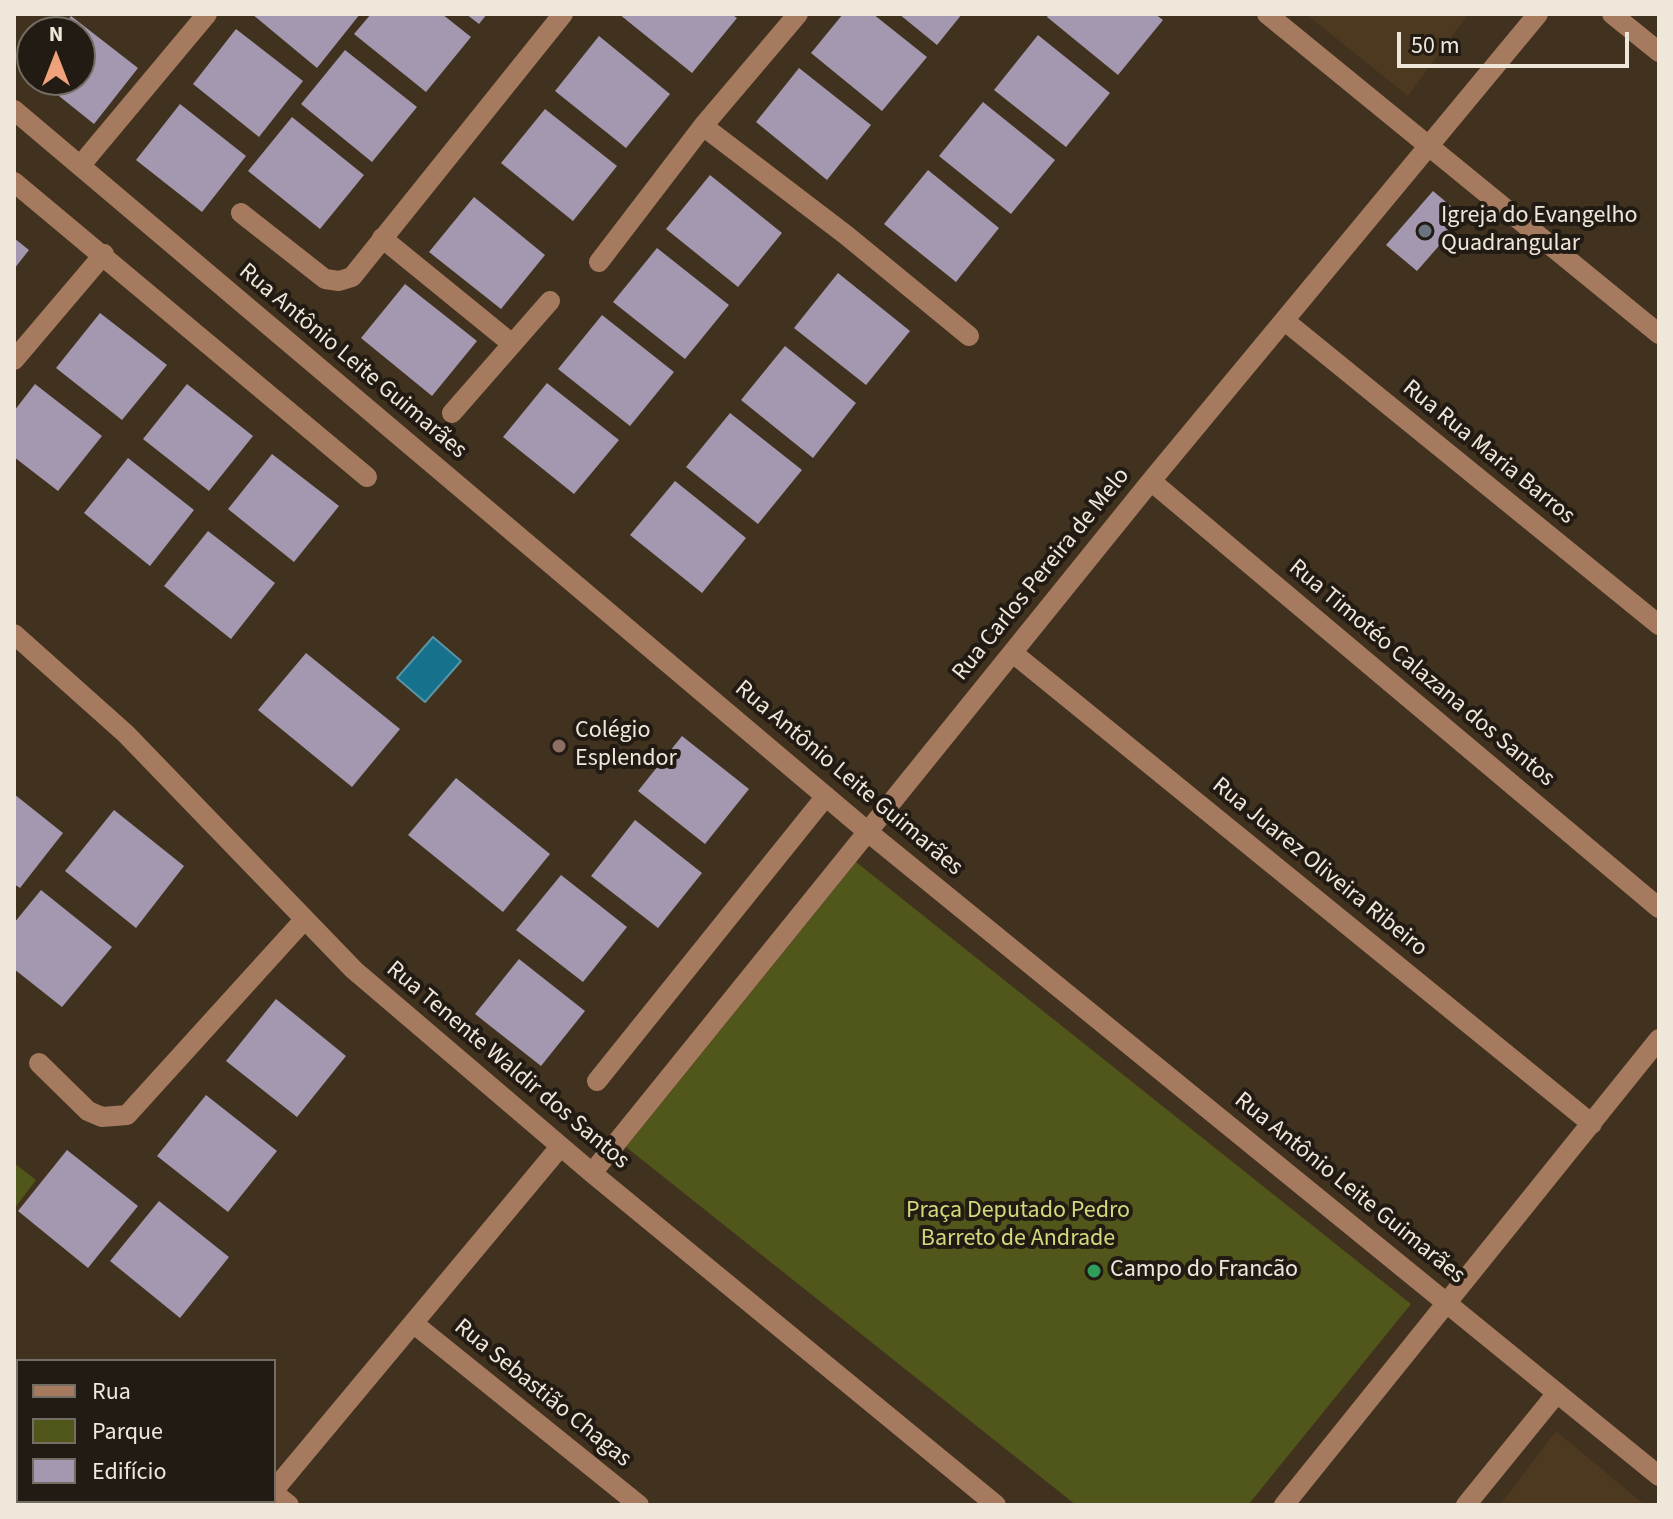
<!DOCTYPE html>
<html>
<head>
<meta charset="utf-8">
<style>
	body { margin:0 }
	#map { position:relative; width:1673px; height:1519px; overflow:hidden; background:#41321f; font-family:"Source Sans 3",sans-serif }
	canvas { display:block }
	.frame { position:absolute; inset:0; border:16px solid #f0e7db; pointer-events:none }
	.legend { position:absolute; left:16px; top:1359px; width:260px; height:144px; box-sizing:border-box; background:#221b13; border:2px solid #746d63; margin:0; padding:10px 14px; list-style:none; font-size:24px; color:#f0e7db }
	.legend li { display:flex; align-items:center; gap:16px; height:40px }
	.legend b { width:40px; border:2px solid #746d63 }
	.north { position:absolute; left:16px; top:16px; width:80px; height:80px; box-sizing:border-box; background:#221b13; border:2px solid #746d63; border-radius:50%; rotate:0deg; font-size:22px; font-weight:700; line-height:32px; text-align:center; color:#f0e7db }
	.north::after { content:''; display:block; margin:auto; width:28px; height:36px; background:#f0a27a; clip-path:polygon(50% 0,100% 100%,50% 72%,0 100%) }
	.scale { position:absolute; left:1397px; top:32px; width:232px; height:36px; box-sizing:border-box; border:4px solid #f0e7db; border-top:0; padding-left:10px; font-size:24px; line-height:28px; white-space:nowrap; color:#f0e7db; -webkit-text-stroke:6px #221b13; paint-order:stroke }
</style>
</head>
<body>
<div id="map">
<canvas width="1673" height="1519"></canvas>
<div class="frame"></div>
<ul class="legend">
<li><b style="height:10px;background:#a67a5f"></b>Rua</li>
<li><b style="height:22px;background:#51561a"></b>Parque</li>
<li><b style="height:22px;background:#a398b0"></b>Edifício</li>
</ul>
<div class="north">N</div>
<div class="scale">50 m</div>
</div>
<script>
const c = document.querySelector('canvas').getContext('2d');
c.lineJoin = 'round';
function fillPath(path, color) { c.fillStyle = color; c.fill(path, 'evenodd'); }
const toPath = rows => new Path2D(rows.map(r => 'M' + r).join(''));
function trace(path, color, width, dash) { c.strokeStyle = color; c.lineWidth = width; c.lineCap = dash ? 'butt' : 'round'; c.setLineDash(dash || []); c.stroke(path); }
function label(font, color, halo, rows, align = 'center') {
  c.font = font + ' "Source Sans 3",sans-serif'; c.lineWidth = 8; c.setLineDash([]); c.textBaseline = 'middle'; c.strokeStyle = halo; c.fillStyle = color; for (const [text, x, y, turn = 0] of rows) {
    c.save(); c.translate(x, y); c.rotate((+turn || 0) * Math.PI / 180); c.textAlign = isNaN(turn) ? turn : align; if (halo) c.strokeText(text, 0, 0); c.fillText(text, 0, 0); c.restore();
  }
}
fillPath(toPath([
	[1306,14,1468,14,1408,96],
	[1556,1431,1645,1505,1500,1505]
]), '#4c391f');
fillPath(toPath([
	[856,862,1411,1304,1248,1505,1076,1505,626,1147],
	[14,1163,36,1180,14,1209]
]), '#51561a');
const water = toPath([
	[433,637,461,661,425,702,397,678,433,637]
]);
fillPath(water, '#16718d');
trace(water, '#5794a4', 2);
fillPath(toPath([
	[252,14,360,14,317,68],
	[371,14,442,14,471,37,426,92,354,34],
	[466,14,487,14,479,24],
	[619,14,731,14,737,18,692,73],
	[843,14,873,14,927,57,882,111,811,53],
	[899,14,962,14,937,45],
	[1049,14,1155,14,1163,20,1118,75,1047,17],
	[71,16,138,68,94,124,39,80,80,80,80,32,59,32],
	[236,29,303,81,259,137,193,84],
	[1038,35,1110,93,1066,147,994,90],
	[599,36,670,94,626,148,555,91],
	[345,50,417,107,372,162,301,104],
	[799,68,871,125,827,180,756,122],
	[983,102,1055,160,1011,214,939,156],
	[180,104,246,156,202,212,136,160],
	[545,109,617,166,573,221,501,163],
	[292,117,364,175,320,229,248,171],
	[928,170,999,228,956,282,884,224],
	[710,175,782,233,738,287,666,229],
	[1433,191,1464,217,1417,271,1386,245],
	[474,197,545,255,501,309,429,252],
	[14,238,29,250,14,269],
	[657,248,729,305,685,359,613,302],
	[838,273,910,331,866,385,794,328],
	[405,284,477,341,432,396,361,338],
	[100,313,167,365,122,420,56,368],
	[602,315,674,372,630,426,558,369],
	[785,346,856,403,813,458,741,400],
	[547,383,619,440,574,494,503,437],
	[35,384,102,436,58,491,14,457,14,411],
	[187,384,253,436,209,491,143,439],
	[730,413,802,470,758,524,686,467],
	[272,454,339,506,294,562,228,509],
	[128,458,194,510,150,566,84,513],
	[675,481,746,538,702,593,630,535],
	[208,531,275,583,231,639,164,586],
	[306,653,400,729,352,787,258,710],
	[682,736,749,789,705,844,638,791],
	[456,778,550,854,503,912,408,835],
	[14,794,63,833,20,888,14,884],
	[114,810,184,866,136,928,65,871],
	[635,820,702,873,658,928,591,876],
	[561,875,627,927,583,982,516,930],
	[41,890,112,947,62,1007,14,969,14,923],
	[519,959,585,1011,541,1066,475,1014],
	[276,999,346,1056,297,1117,226,1061],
	[206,1095,277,1151,228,1212,157,1156],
	[67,1150,138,1206,88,1268,18,1211],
	[159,1201,229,1257,180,1318,110,1261]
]), '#a398b0');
trace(toPath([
	[1267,14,1659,334],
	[1612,14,1659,52],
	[14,110,868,832,1659,1476],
	[703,126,846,235,969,336],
	[80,166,207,14],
	[14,182,367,477],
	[241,213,325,279,339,281,352,277,563,14],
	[382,238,511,343],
	[599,262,703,126,798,14],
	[1285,321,1659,625],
	[14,360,104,254],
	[452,413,550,301],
	[1151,481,1659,908],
	[14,634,126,734,354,970,592,1173,996,1505],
	[1013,653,1592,1124],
	[39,1063,88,1111,102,1117,127,1115,304,920],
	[597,1081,826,796],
	[592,1173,1151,481,1538,14],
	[413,1323,639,1505],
	[274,1490,560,1147],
	[274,1493,289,1505],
	[1284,1505,1659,1039],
	[1466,1505,1557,1393]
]), '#a67a5f', 20);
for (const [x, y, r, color] of [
	[1425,231,8,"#6b7280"],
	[559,746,8,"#8d6e63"],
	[1094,1271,8,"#2e9e5b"]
]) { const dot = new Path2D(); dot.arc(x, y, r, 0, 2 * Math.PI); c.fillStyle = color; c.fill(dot); trace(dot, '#221b13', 3); }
label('24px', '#f0e7db', '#221b13', [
	["Igreja do Evangelho",1441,217],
	["Quadrangular",1441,245],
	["Colégio",575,732],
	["Esplendor",575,760],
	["Campo do Francão",1110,1271]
], 'left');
label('24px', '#f0e7db', '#221b13', [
	["Rua Antônio Leite Guimarães",352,362,40],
	["Rua Rua Maria Barros",1488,453,39],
	["Rua Carlos Pereira de Melo",1042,575,-51],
	["Rua Timotéo Calazana dos Santos",1421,674,40],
	["Rua Antônio Leite Guimarães",848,779,40],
	["Rua Juarez Oliveira Ribeiro",1319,868,39],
	["Rua Tenente Waldir dos Santos",507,1066,40],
	["Rua Antônio Leite Guimarães",1349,1189,39],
	["Rua Sebastião Chagas",542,1394,39]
]);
label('24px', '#d1da7a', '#221b13', [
	["Praça Deputado Pedro",1018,1212],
	["Barreto de Andrade",1018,1240]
]);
</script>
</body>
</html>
